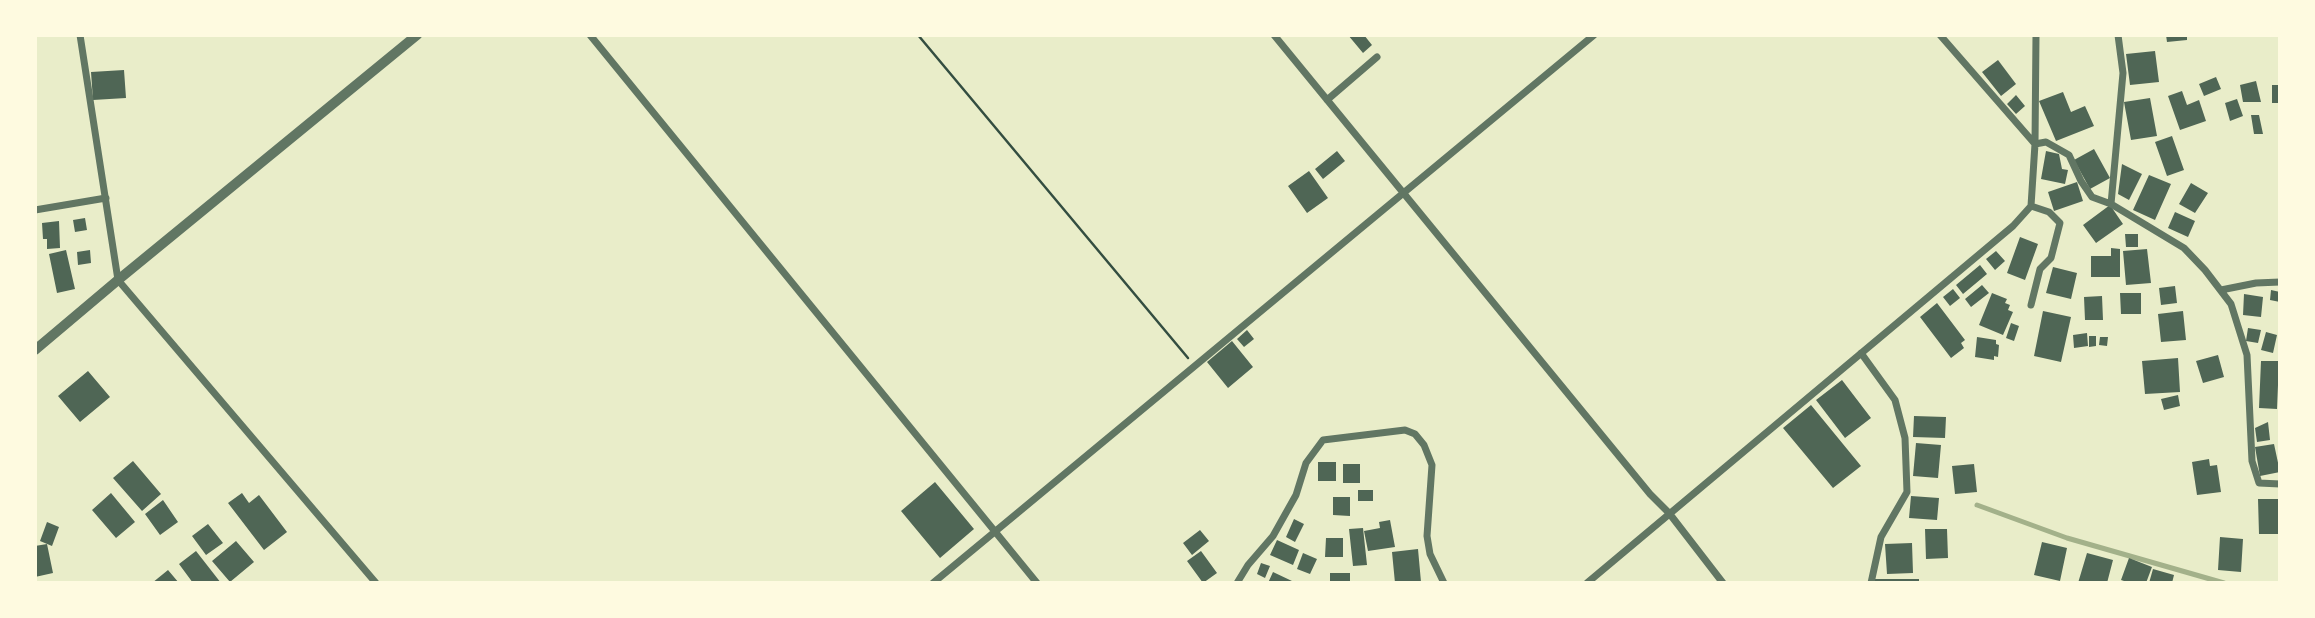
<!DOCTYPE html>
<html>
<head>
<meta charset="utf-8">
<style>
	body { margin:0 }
	#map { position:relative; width:2315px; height:618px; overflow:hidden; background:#e9edc9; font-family:"Roboto Condensed",sans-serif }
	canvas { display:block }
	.frame { position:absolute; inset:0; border:37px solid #fefae0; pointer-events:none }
</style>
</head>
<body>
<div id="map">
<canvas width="2315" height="618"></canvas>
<div class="frame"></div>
</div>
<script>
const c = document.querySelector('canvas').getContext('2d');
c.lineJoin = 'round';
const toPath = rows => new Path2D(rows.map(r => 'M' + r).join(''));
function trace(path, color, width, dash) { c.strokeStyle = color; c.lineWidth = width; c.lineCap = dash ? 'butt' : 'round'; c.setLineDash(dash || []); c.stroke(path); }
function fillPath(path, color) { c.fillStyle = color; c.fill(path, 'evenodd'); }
trace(toPath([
	[1977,505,2067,538,2224,583]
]), '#a3b18a', 5);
fillPath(toPath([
	[1348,35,1364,35,1372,45,1363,53],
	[2166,35,2187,35,2187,40,2167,42],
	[2155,51,2159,82,2130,85,2126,54],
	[1998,60,2016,84,2001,96,1982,72],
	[124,70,126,98,93,100,91,72],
	[2216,77,2221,89,2204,96,2199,84],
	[2256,81,2261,102,2243,102,2240,85],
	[2272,85,2280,85,2280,103,2272,103],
	[2182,91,2187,105,2199,100,2206,121,2180,130,2168,96],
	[2063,92,2071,112,2085,106,2094,126,2056,141,2039,101],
	[2016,95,2025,106,2016,114,2007,104],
	[2150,98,2157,136,2131,140,2124,102],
	[2237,99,2243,116,2230,121,2225,103],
	[2251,115,2259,115,2263,134,2254,134],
	[2172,136,2184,170,2167,176,2155,142],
	[2094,149,2110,178,2090,189,2074,160],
	[1337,151,1345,161,1323,179,1315,169],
	[2046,151,2059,154,2062,169,2068,170,2065,184,2041,179],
	[2122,164,2142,174,2129,200,2118,194],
	[1309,171,1328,198,1307,213,1288,186],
	[2149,175,2171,184,2155,220,2133,210],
	[2077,182,2083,201,2054,211,2048,192],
	[2191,183,2208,193,2195,213,2179,204],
	[2110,205,2123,224,2096,243,2083,225],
	[2175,212,2195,221,2188,237,2168,228],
	[85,218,87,230,75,232,73,220],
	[59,221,60,248,47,249,47,239,43,239,42,223],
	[2125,234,2138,234,2138,247,2126,247],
	[2020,237,2038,244,2025,280,2007,273],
	[2111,248,2120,249,2120,277,2091,277,2091,256,2111,256],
	[2147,249,2151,283,2126,285,2123,251],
	[66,250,75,289,57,293,49,254],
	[90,250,91,263,78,265,77,252],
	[1996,251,2005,261,1995,270,1986,259],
	[1980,265,1987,274,1963,294,1956,285],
	[2053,267,2077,273,2071,299,2046,293],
	[1982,285,1989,293,1971,307,1965,299],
	[2175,286,2177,303,2161,305,2159,288],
	[1953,289,1960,298,1950,306,1943,297],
	[2271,290,2280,292,2280,302,2270,300],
	[1992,293,2007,299,2005,303,2010,305,2008,310,2013,312,2003,335,1979,325],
	[2120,293,2141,293,2141,314,2121,314],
	[2244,294,2263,297,2261,317,2243,315],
	[2102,296,2103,320,2085,320,2084,297],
	[1937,303,1965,340,1961,343,1964,348,1951,358,1920,317],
	[2043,311,2071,317,2061,362,2034,356],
	[2183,311,2186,340,2161,342,2158,314],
	[2011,323,2019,326,2014,341,2006,338],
	[2248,328,2261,330,2258,343,2246,341],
	[1247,330,1254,339,1244,347,1237,339],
	[2266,332,2277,335,2273,353,2261,350],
	[2087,333,2088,346,2074,348,2073,335],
	[2089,336,2096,336,2096,346,2089,347],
	[1977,337,1996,340,1996,344,1999,345,1998,357,1994,356,1994,360,1975,357],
	[2100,337,2108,337,2107,346,2099,345],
	[1232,341,1253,367,1228,388,1207,362],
	[2218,355,2224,377,2203,383,2196,361],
	[2178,358,2180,392,2145,394,2142,361],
	[2261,361,2279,361,2277,409,2259,408],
	[88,371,110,397,80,422,58,396],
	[1842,380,1871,418,1845,438,1816,400],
	[2178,395,2180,406,2164,410,2161,399],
	[1811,405,1861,466,1833,488,1783,428],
	[1914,416,1946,417,1945,438,1913,437],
	[2268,422,2270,440,2257,442,2255,428],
	[1916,443,1941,445,1938,478,1913,476],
	[2274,444,2280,472,2260,476,2255,447],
	[2209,459,2210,466,2217,465,2221,492,2197,495,2192,462],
	[133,461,161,494,142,511,113,478],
	[1318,462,1336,462,1336,481,1318,481],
	[1343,464,1360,464,1360,483,1343,483],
	[1974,464,1977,492,1955,494,1952,466],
	[935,482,974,529,940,558,901,511],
	[1358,490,1373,490,1373,501,1358,501],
	[111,493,135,522,116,538,92,510],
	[242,493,249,503,259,495,287,532,264,550,228,503],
	[1911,496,1939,498,1937,520,1909,518],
	[1333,497,1350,497,1350,516,1333,515],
	[2258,499,2278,499,2279,534,2259,534],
	[163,500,178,522,160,535,145,514],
	[1294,519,1304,524,1295,542,1286,537],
	[1390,520,1395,547,1368,551,1364,531,1380,528,1379,522],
	[47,522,59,527,52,546,40,541],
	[208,524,223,543,206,555,192,536],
	[1363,528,1367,565,1353,566,1349,529],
	[1925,529,1947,529,1948,558,1926,559],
	[1200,530,1209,541,1192,555,1183,543],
	[2220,537,2243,539,2241,572,2218,570],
	[1326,538,1343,538,1343,557,1325,557],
	[1277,540,1299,550,1293,565,1270,555],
	[236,541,254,562,230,582,212,561],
	[2042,542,2067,548,2060,581,2034,575],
	[1912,543,1913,573,1887,574,1885,544],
	[47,544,53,573,35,577,35,546],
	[1418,549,1421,582,1395,583,1392,552],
	[196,551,221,583,193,583,179,564],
	[1201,551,1217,573,1203,583,1187,561],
	[1303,553,1317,559,1310,574,1297,569],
	[2087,553,2113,560,2107,583,2078,583],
	[2129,558,2152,567,2146,583,2130,583,2121,580],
	[1261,563,1270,566,1265,578,1257,574],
	[2153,569,2174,575,2172,583,2149,583],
	[168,570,179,583,152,583],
	[1273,572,1292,581,1291,583,1268,583],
	[1330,573,1350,573,1350,583,1330,583],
	[1875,579,1919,579,1919,583,1875,583]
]), '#4f6655');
trace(toPath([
	[918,35,1188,358]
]), '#344e41', 2.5);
trace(toPath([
	[80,35,118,280,376,583],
	[590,35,1037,583],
	[1274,35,1650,494,1669,513,1723,583],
	[1940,35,2035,144],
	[1327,100,1377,57],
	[2035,144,2046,142,2069,155,2081,181,2092,197,2111,204,2184,248,2205,270,2231,304,2247,355,2252,461,2259,483,2280,484],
	[2111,204,2123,73,2118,35],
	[35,210,106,198],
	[2221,290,2256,283,2280,282],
	[2031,305,2040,269,2051,258,2060,223,2049,212,2031,206,2035,144,2036,35],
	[1861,353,1895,400,1905,438,1907,492,1881,537,1871,583],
	[933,583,1594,35],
	[1237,583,1248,565,1273,536,1296,495,1306,463,1323,440,1405,430,1415,434,1424,445,1432,465,1427,536,1430,554,1444,583],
	[1587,583,2013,226,2031,206]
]), '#617663', 7);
trace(toPath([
	[35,350,118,280,417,35]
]), '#617663', 10);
</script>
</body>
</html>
